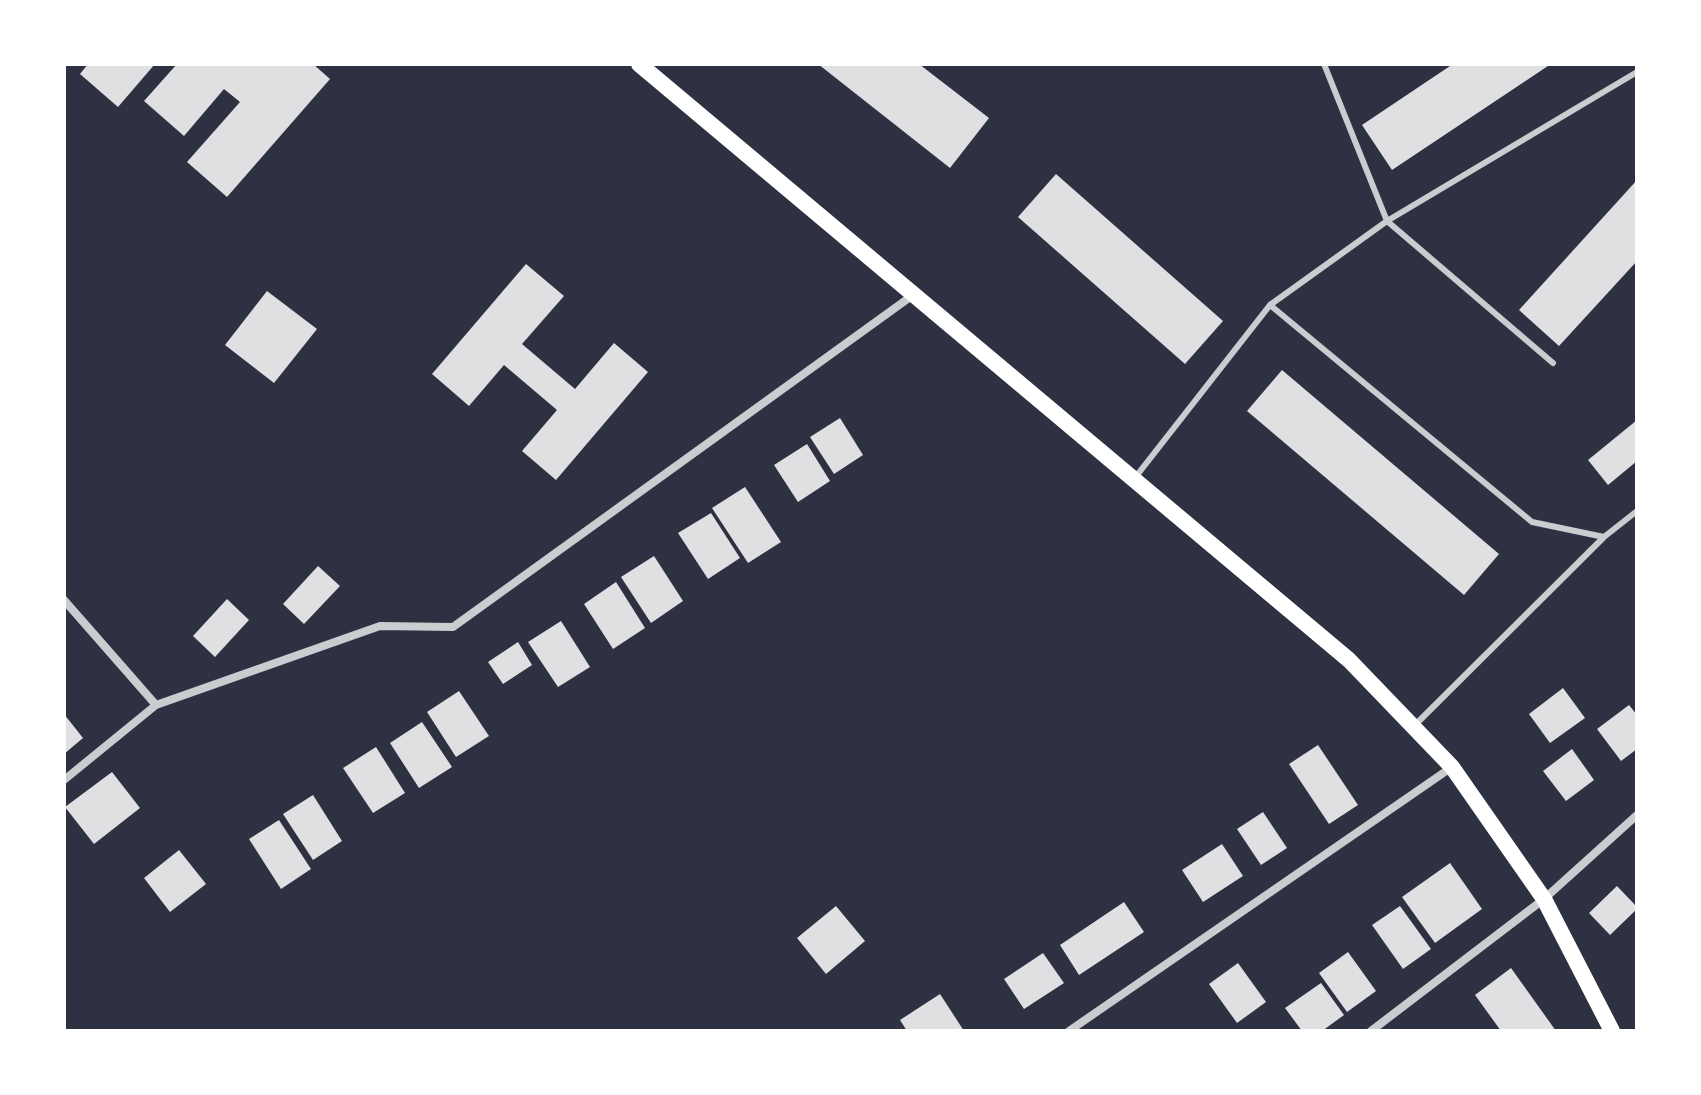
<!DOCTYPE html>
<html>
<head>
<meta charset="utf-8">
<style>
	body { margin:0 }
	#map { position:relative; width:1701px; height:1095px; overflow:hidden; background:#2d3142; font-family:Montserrat,sans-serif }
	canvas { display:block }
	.frame { position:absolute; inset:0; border:66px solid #fff; pointer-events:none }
</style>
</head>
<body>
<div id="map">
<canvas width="1701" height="1095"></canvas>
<div class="frame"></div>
</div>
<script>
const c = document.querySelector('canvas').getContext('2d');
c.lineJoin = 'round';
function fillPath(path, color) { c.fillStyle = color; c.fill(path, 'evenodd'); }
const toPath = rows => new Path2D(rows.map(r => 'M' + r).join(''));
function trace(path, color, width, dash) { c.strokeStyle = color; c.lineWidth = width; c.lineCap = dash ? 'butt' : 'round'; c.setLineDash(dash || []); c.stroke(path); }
fillPath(toPath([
	[88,64,155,64,118,107,80,74],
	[177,64,313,64,330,79,227,197,187,162,240,102,224,89,184,136,144,101],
	[818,64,919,64,989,118,950,168],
	[1453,64,1551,64,1392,170,1362,125],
	[1056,174,1223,321,1185,364,1018,217],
	[1637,180,1637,261,1559,346,1519,310],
	[526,264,564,296,522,344,575,389,614,343,648,372,556,480,522,451,557,410,504,365,469,406,432,374],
	[267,291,317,329,274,383,225,345],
	[1282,370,1499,554,1464,595,1247,411],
	[840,418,863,455,834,474,810,437],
	[1637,420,1637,461,1608,485,1588,460],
	[807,444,830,481,798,502,774,465],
	[745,487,781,542,748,563,712,508],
	[711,513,740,558,708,579,678,533],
	[654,556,683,601,651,623,621,577],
	[318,566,340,586,304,624,283,604],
	[616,582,645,628,613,649,584,604],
	[227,599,249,620,215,657,193,636],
	[561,621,590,667,558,687,528,642],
	[518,642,532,665,503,684,488,662],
	[1563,688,1585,718,1550,743,1529,714],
	[459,691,489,736,456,757,427,712],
	[1629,705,1637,715,1637,749,1621,761,1597,729],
	[64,714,83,738,64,754],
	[422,722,452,767,419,788,390,743],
	[1318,745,1358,805,1329,824,1289,764],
	[376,747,405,793,373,813,343,768],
	[1572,749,1594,780,1566,801,1543,771],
	[112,772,140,808,94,844,65,807],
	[313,795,342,841,313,860,283,814],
	[1263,812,1287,848,1261,865,1237,829],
	[279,820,311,869,281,889,249,839],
	[1222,844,1243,876,1203,902,1182,870],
	[179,850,206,884,170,912,144,878],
	[1450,863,1482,909,1435,943,1402,897],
	[1617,886,1637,907,1637,909,1610,935,1589,913],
	[1124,902,1144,932,1079,975,1060,945],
	[836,906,865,941,826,974,797,938],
	[1400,906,1431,949,1403,969,1372,925],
	[1348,952,1376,991,1347,1012,1319,973],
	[1043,953,1064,983,1024,1009,1004,979],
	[1238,963,1266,1002,1237,1023,1209,984],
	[1511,968,1556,1031,1501,1031,1475,995],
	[1321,983,1344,1015,1322,1031,1302,1031,1285,1008],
	[940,994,964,1031,907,1031,900,1020]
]), '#e0e0e3');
trace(toPath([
	[1324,64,1387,221,1553,363],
	[1134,479,1270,305],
	[1604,537,1532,522,1270,305,1387,221,1637,72],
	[1415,725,1604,537,1637,511]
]), '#caccd0', 6);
trace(toPath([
	[64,600,156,705,380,626,453,627,913,295],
	[64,780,156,705],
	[1069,1031,1452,767],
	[1371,1031,1544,899,1637,815]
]), '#caccd0', 8);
trace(toPath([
	[639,64,1349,660,1452,767,1544,899,1612,1031]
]), '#fff', 16);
</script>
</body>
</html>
